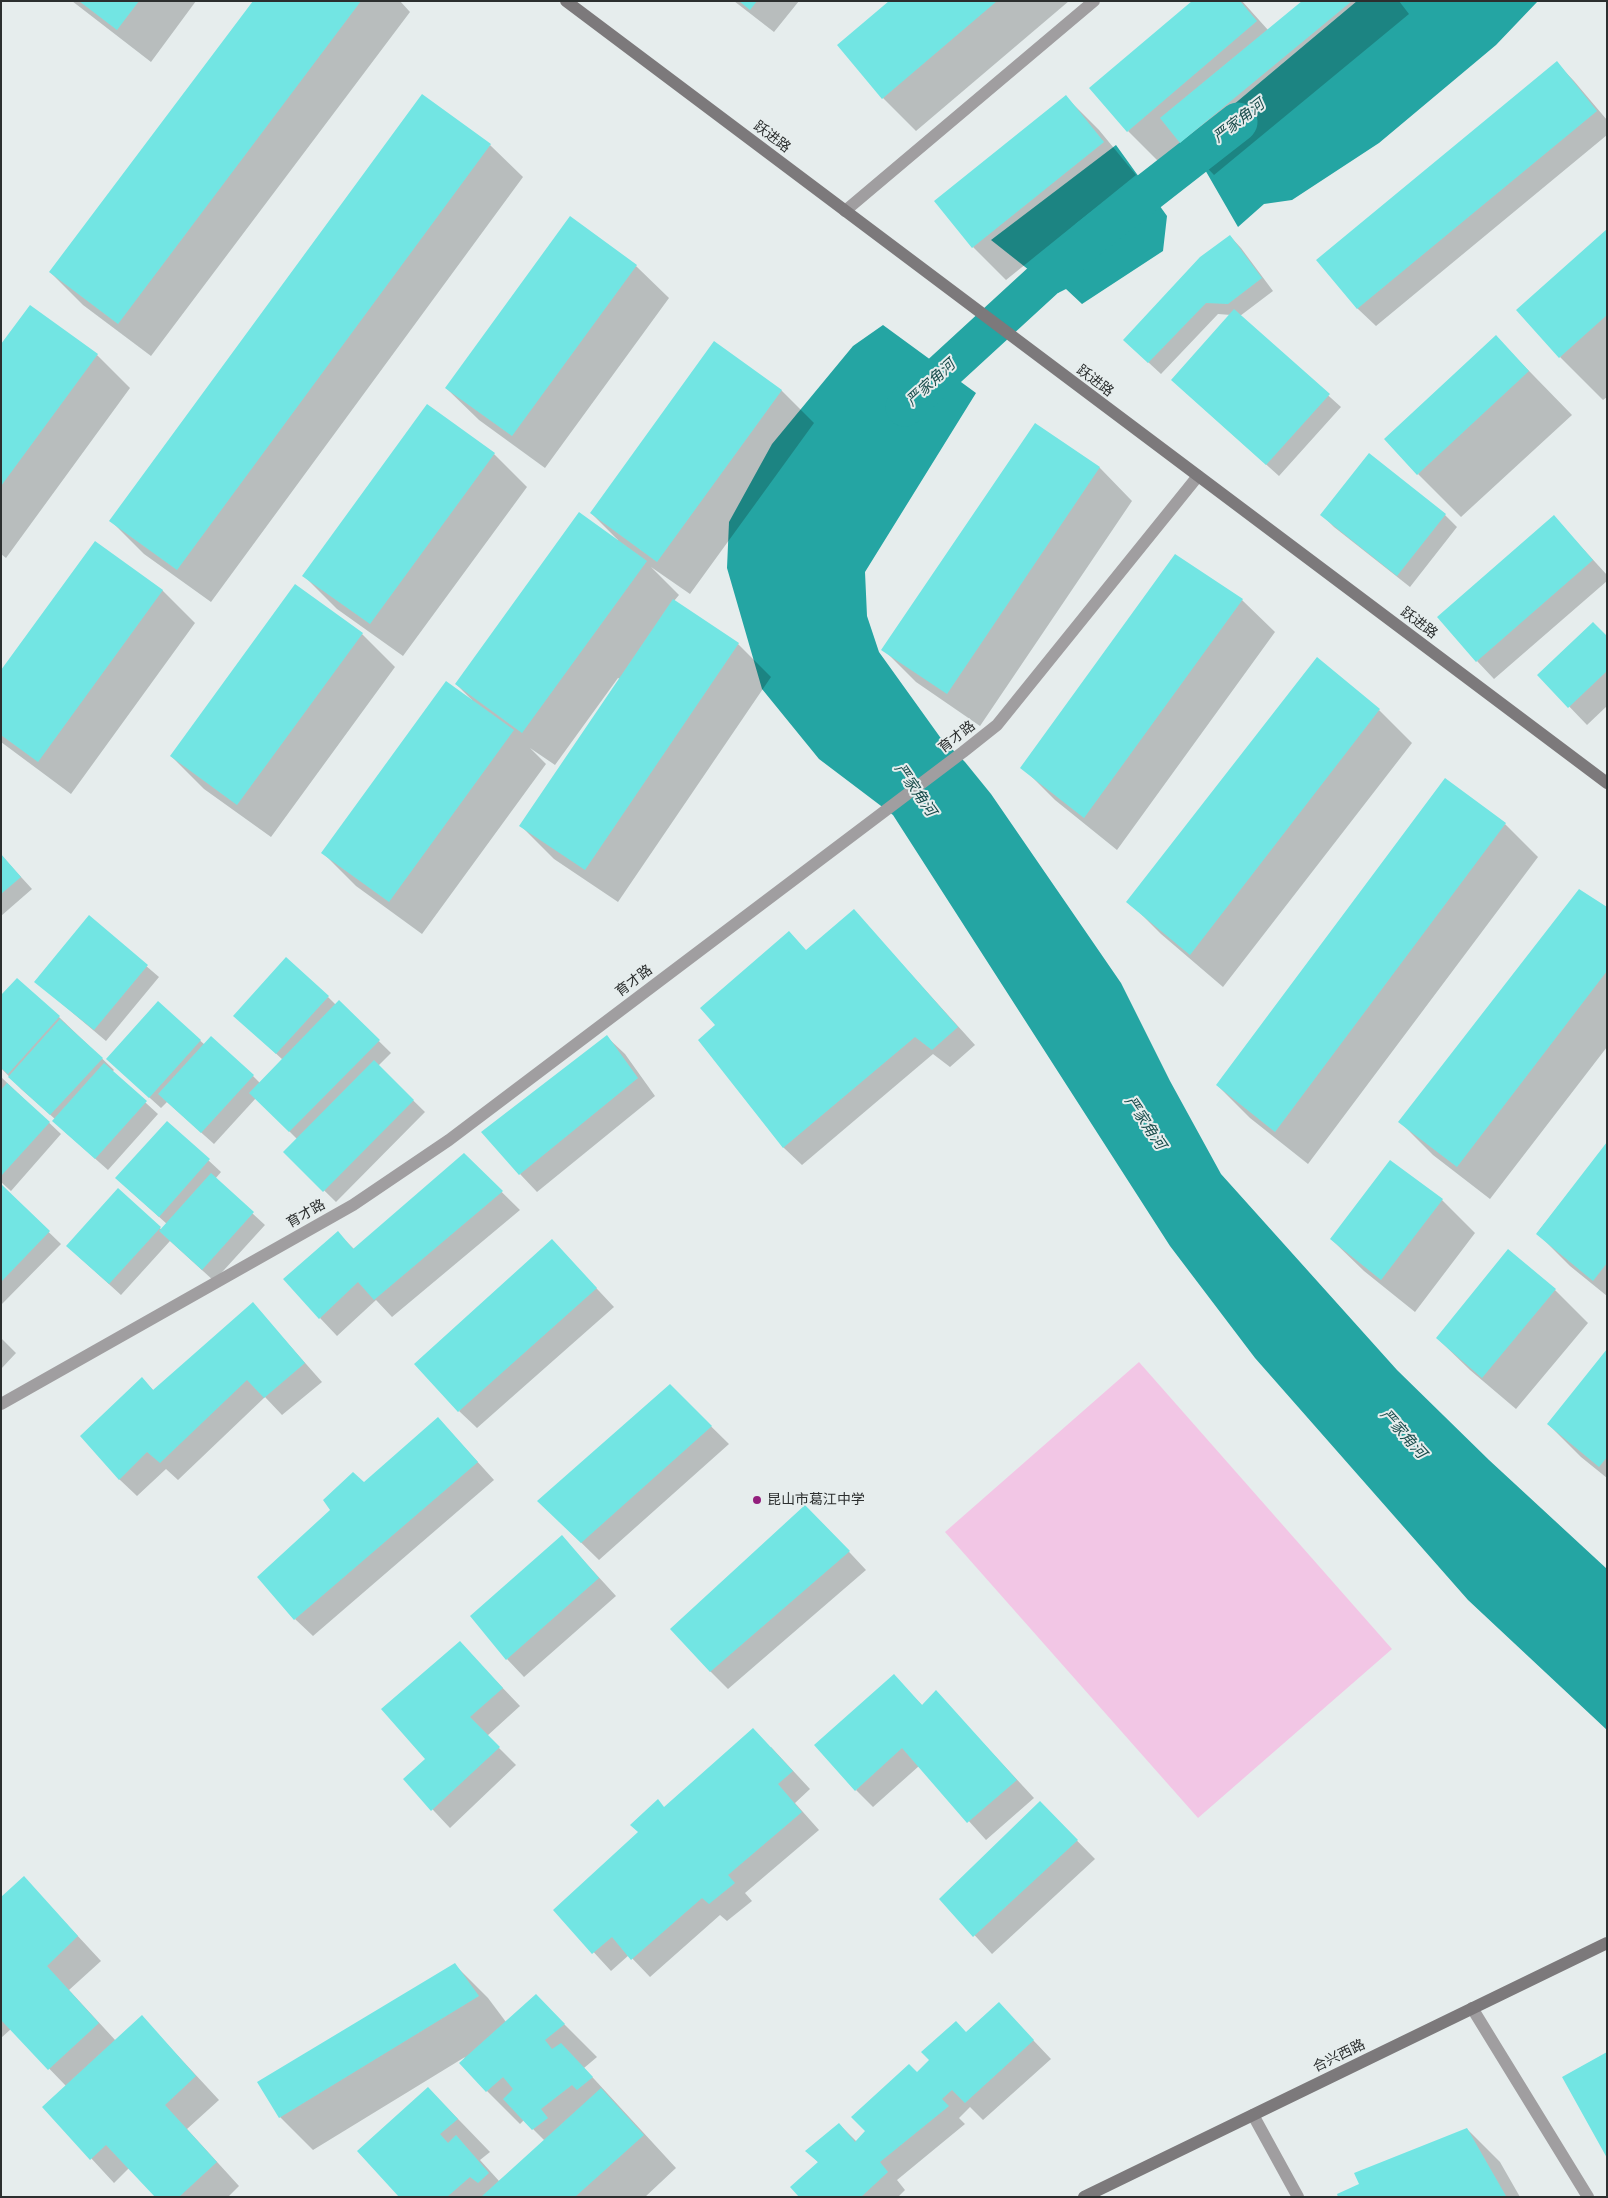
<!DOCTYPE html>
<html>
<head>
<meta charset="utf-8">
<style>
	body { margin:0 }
	#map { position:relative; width:1608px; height:2198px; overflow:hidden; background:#e6eded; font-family:Cabin,sans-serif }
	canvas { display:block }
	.frame { position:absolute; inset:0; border:2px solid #2c2f2f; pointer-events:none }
</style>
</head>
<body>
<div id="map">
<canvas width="1608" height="2198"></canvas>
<div class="frame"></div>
</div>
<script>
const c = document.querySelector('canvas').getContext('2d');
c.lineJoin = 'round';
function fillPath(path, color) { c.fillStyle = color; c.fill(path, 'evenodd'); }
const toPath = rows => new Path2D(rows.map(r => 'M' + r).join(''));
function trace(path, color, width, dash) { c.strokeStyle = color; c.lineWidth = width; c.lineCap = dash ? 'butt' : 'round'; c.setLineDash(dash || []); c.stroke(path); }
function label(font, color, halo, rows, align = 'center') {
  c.font = font + ' Cabin,"Noto Sans SC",sans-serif'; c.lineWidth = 4; c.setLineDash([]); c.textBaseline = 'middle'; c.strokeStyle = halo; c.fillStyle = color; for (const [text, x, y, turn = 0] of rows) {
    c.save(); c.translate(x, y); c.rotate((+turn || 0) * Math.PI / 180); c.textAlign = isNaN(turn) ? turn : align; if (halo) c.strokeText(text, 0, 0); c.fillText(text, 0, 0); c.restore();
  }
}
fillPath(toPath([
	[1139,1362,1392,1649,1198,1818,945,1532]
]), '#f2c6e5');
fillPath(toPath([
	[1357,1,1538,1,1496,45,1379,143,1292,200,1264,204,1238,227,1189,142],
	[1116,145,1167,216,1163,251,1082,304,1066,289,1058,293,991,240],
	[883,325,976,393,865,572,867,616,879,652,940,737,965,762,991,794,1121,983,1170,1081,1221,1174,1397,1370,1489,1460,1607,1569,1607,1730,1468,1600,1255,1358,1170,1246,893,815,819,759,762,689,727,568,729,522,772,444,853,346]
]), '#24a5a3');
fillPath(toPath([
	[72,1,196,1,151,62],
	[254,1,400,1,410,12,151,356,83,305,50,272],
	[734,1,799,1,774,32],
	[891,1,1069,1,916,131,883,98],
	[1194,1,1242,1,1268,30,1304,1,1399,1,1409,14,1214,175,1184,144,1161,164,1128,131],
	[1557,63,1574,81,1607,120,1607,135,1376,326,1358,309,1318,260],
	[1066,97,1099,130,1136,175,1006,280,973,247],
	[490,145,523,177,211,602,144,554,111,521],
	[1607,230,1607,397,1603,400,1560,357],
	[1230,236,1241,248,1273,291,1240,316,1341,407,1279,476,1172,380,1231,315,1218,314,1161,374,1136,351],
	[636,266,669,298,545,468,479,420,446,388],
	[1496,337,1572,415,1461,517,1418,474],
	[1,347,97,355,130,388,6,558,1,554],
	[781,390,814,423,690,594,651,567,679,595,674,601,738,644,771,677,618,902,554,859,521,826,620,679,618,678,555,765,530,748,546,764,422,934,356,886,323,853,472,700,456,684,618,540,591,513],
	[1035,425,1100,468,1132,501,980,726,916,682,883,649],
	[494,454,527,487,403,656,337,609,304,576],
	[1370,455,1445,515,1457,527,1410,587,1334,527,1322,515],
	[1554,517,1607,575,1607,581,1494,679,1477,661],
	[162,590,195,623,71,794,1,742,1,673],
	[1242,600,1275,632,1117,850,1055,800,1022,767],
	[362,634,395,667,271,837,204,789,171,756],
	[1607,637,1607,706,1587,725,1539,675],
	[1379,710,1412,743,1223,987,1161,934,1128,901],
	[1505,824,1538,857,1308,1164,1250,1118,1217,1085],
	[1,855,32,889,1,916],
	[1607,908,1607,1047,1490,1199,1433,1155,1400,1122],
	[854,911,975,1045,950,1067,933,1054,802,1165,784,1148,700,1040],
	[89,917,159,977,106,1041,36,982],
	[17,979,59,1017,114,1070,112,1072,158,1114,108,1170,65,1132,55,1119,21,1089,1,1068],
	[328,997,336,1005,339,1002,391,1053,378,1066,425,1112,336,1202,285,1152,297,1139,256,1098,214,1144,167,1102,161,1108,119,1070,158,1003,205,1045,253,1076,260,1083,283,1060,247,1027],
	[607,1037,625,1054,655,1096,537,1192,520,1174],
	[1,1077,61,1134,11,1191,1,1182],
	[167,1122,221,1172,215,1179,265,1225,214,1281,170,1241,121,1295,79,1257,118,1190,162,1230,167,1224,129,1190],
	[1607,1144,1607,1296,1570,1266,1537,1233],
	[464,1155,520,1210,392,1317,376,1300,337,1336,320,1318,338,1233,354,1249],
	[1390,1162,1442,1200,1475,1233,1415,1312,1364,1271,1331,1239],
	[1,1186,61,1244,1,1305],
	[1508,1251,1555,1290,1588,1323,1516,1409,1470,1370,1437,1338],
	[569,1259,614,1307,477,1428,459,1411],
	[253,1304,322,1382,282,1415,265,1397,178,1480,166,1469,137,1496,119,1479,142,1378,154,1391],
	[1,1338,16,1353,1,1369],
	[1607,1351,1607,1478,1581,1457,1548,1424],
	[670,1386,729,1444,599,1560,557,1519],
	[438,1418,494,1480,313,1636,295,1619,364,1484],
	[823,1524,866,1570,728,1689,710,1671],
	[562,1537,616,1596,524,1677,507,1659],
	[477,1661,520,1706,487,1736,516,1765,450,1828,404,1779,427,1759],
	[936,1692,1034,1798,986,1840,919,1766,873,1807,856,1790,911,1694,923,1706],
	[771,1747,810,1789,795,1803,819,1830,745,1893,752,1901,727,1921,720,1915,650,1977,629,1955,611,1971,555,1910,665,1808],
	[1040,1803,1095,1859,992,1954,941,1899],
	[24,1878,101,1961,69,1990,116,2041,142,2017,219,2100,187,2129,239,2186,228,2197,156,2197,129,2168,114,2183,44,2107,66,2086,11,2029,1,2038,1,1898],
	[455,1965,488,1998,506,2022,536,1996,597,2057,584,2068,676,2168,645,2197,400,2197,428,2088,490,2152,480,2160,499,2181,545,2141,524,2120,520,2124,487,2091,461,2063,465,2057,313,2150,280,2117],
	[999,2004,1051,2059,983,2120,970,2107,959,2118,965,2124,897,2180,905,2190,898,2197,801,2197,819,2163,807,2151,839,2124,857,2142,918,2074],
	[1467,2129,1500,2162,1520,2197,1340,2197]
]), '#0003');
trace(toPath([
	[905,407,1088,239,1238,122]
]), '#24a5a3', 39);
fillPath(toPath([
	[79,1,139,1,117,30],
	[253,1,361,1,118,324,49,272],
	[739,1,757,1,750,10],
	[889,1,997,1,882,99,837,45],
	[1192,1,1240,1,1257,21,1127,132,1089,88],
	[1302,1,1352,1,1180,143,1160,118],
	[1557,61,1597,111,1357,309,1316,260],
	[422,94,491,144,177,570,109,521],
	[1066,95,1104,142,972,248,934,201],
	[570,216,637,265,512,436,445,388],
	[1607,229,1607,315,1559,358,1516,310],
	[1230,235,1262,278,1228,304,1206,303,1148,363,1123,340,1200,257],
	[30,305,98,354,1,486,1,344],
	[1234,309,1330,394,1266,465,1171,380],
	[1496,335,1529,371,1417,475,1384,439],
	[714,341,782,390,657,562,590,513],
	[427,404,495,453,370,624,302,576],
	[1035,423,1100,467,947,694,881,650],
	[1369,453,1446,514,1397,576,1320,515],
	[579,512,647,561,522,733,455,684],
	[1554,515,1593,560,1476,662,1437,617],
	[95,541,163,590,38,762,1,735,1,670],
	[1175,554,1243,599,1084,818,1020,768],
	[295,584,363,633,237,805,170,756],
	[673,599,739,643,585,870,519,826],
	[1593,622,1607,636,1607,671,1568,708,1537,675],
	[1317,657,1380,709,1190,955,1126,902],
	[446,681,514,730,389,902,321,853],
	[1445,778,1506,823,1275,1132,1216,1085],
	[1,854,21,877,1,894],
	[1579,889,1607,907,1607,971,1457,1167,1398,1122],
	[854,909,958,1027,932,1050,915,1037,783,1148,698,1040,715,1025,700,1008,789,931,806,950],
	[89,915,148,965,94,1030,34,982],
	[286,957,329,996,276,1054,233,1016],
	[17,978,60,1016,8,1074,1,1068,1,995],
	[339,1000,380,1040,289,1132,249,1093],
	[158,1001,201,1040,149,1098,106,1059],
	[60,1019,103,1058,50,1115,8,1077],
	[607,1035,638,1078,519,1175,481,1132],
	[211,1036,254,1075,201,1133,158,1094],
	[374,1060,414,1100,323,1192,283,1152],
	[104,1063,147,1101,95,1159,52,1121],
	[7,1083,50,1122,1,1176,1,1090],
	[167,1121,210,1159,159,1217,115,1178],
	[1607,1142,1607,1263,1593,1281,1536,1234],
	[464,1153,503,1191,374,1300,358,1282,319,1319,283,1279,338,1231,353,1249],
	[1390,1160,1443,1199,1381,1280,1330,1239],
	[211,1173,254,1212,202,1270,159,1231],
	[1,1184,50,1231,1,1282],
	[118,1188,161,1227,109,1284,66,1246],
	[552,1239,597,1288,458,1412,414,1364],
	[1508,1249,1556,1289,1482,1378,1436,1338],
	[253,1302,305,1363,264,1398,247,1380,160,1463,147,1452,119,1480,80,1436,142,1377,153,1390],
	[1607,1349,1607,1457,1599,1467,1547,1424],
	[670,1384,712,1426,581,1543,537,1501],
	[438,1417,478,1462,294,1620,257,1577,330,1510,323,1500,353,1472,364,1482],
	[805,1505,850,1551,710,1672,670,1629],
	[562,1535,599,1578,506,1660,470,1616],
	[460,1641,503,1688,470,1717,500,1747,431,1811,403,1779,425,1759,381,1709],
	[894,1674,922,1705,936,1690,1017,1780,967,1823,902,1748,855,1791,814,1745],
	[753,1728,793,1771,778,1784,802,1812,728,1875,735,1883,709,1904,702,1898,631,1960,612,1937,592,1954,553,1910,638,1832,630,1825,658,1799,664,1807],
	[1040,1801,1078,1840,973,1937,939,1899],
	[24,1876,78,1936,47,1966,99,2023,48,2070,1,2020,1,1897],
	[455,1963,479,1996,279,2118,257,2082],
	[536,1994,565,2024,545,2040,552,2049,561,2043,593,2077,577,2090,572,2085,541,2109,548,2118,532,2130,503,2099,513,2089,503,2077,486,2092,459,2063],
	[999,2002,1034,2040,965,2103,952,2090,942,2099,949,2106,880,2162,888,2172,861,2197,799,2197,790,2187,818,2162,805,2151,839,2123,855,2142,865,2131,851,2117,909,2064,917,2072,929,2060,921,2052,956,2021,966,2032],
	[142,2015,196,2076,165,2105,217,2162,179,2197,155,2197,106,2145,90,2160,42,2107],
	[1607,2052,1607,2158,1562,2077],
	[428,2087,458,2119,440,2134,448,2143,456,2135,489,2173,478,2183,470,2177,447,2197,399,2197,357,2151],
	[601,2088,644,2135,575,2197,481,2197],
	[1467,2128,1506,2196,1338,2197,1337,2194,1359,2184,1354,2173]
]), '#72e5e3');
trace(toPath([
	[845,211,1094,1]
]), '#a09ea0', 12);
trace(toPath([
	[1,1404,353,1205,449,1140,963,752,997,725,1198,476],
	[1472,2008,1588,2197],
	[1253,2115,1298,2197]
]), '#a09ea0', 12);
trace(toPath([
	[566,1,1607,783],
	[1084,2197,1607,1943]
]), '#7c797b', 12);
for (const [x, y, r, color] of [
	[757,1500,5,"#931f7d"]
]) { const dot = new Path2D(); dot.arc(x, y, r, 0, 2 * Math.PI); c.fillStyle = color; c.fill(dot); trace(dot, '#e6eded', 2); }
label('14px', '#2c2f2f', '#e6eded', [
	["跃进路",772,137,37],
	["跃进路",1095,381,37],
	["跃进路",1419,623,37],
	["育才路",957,737,-38],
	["育才路",634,981,-37],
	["育才路",306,1214,-30],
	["合兴西路",1339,2056,-26]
]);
label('14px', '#2c2f2f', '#e6eded', [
	["昆山市葛江中学",767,1500]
], 'left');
label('italic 15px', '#1a4d4c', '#e6eded', [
	["严家角河",1239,121,-38],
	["严家角河",931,383,-43],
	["严家角河",915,790,55],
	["严家角河",1145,1123,56],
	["严家角河",1403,1434,48]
]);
</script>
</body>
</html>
